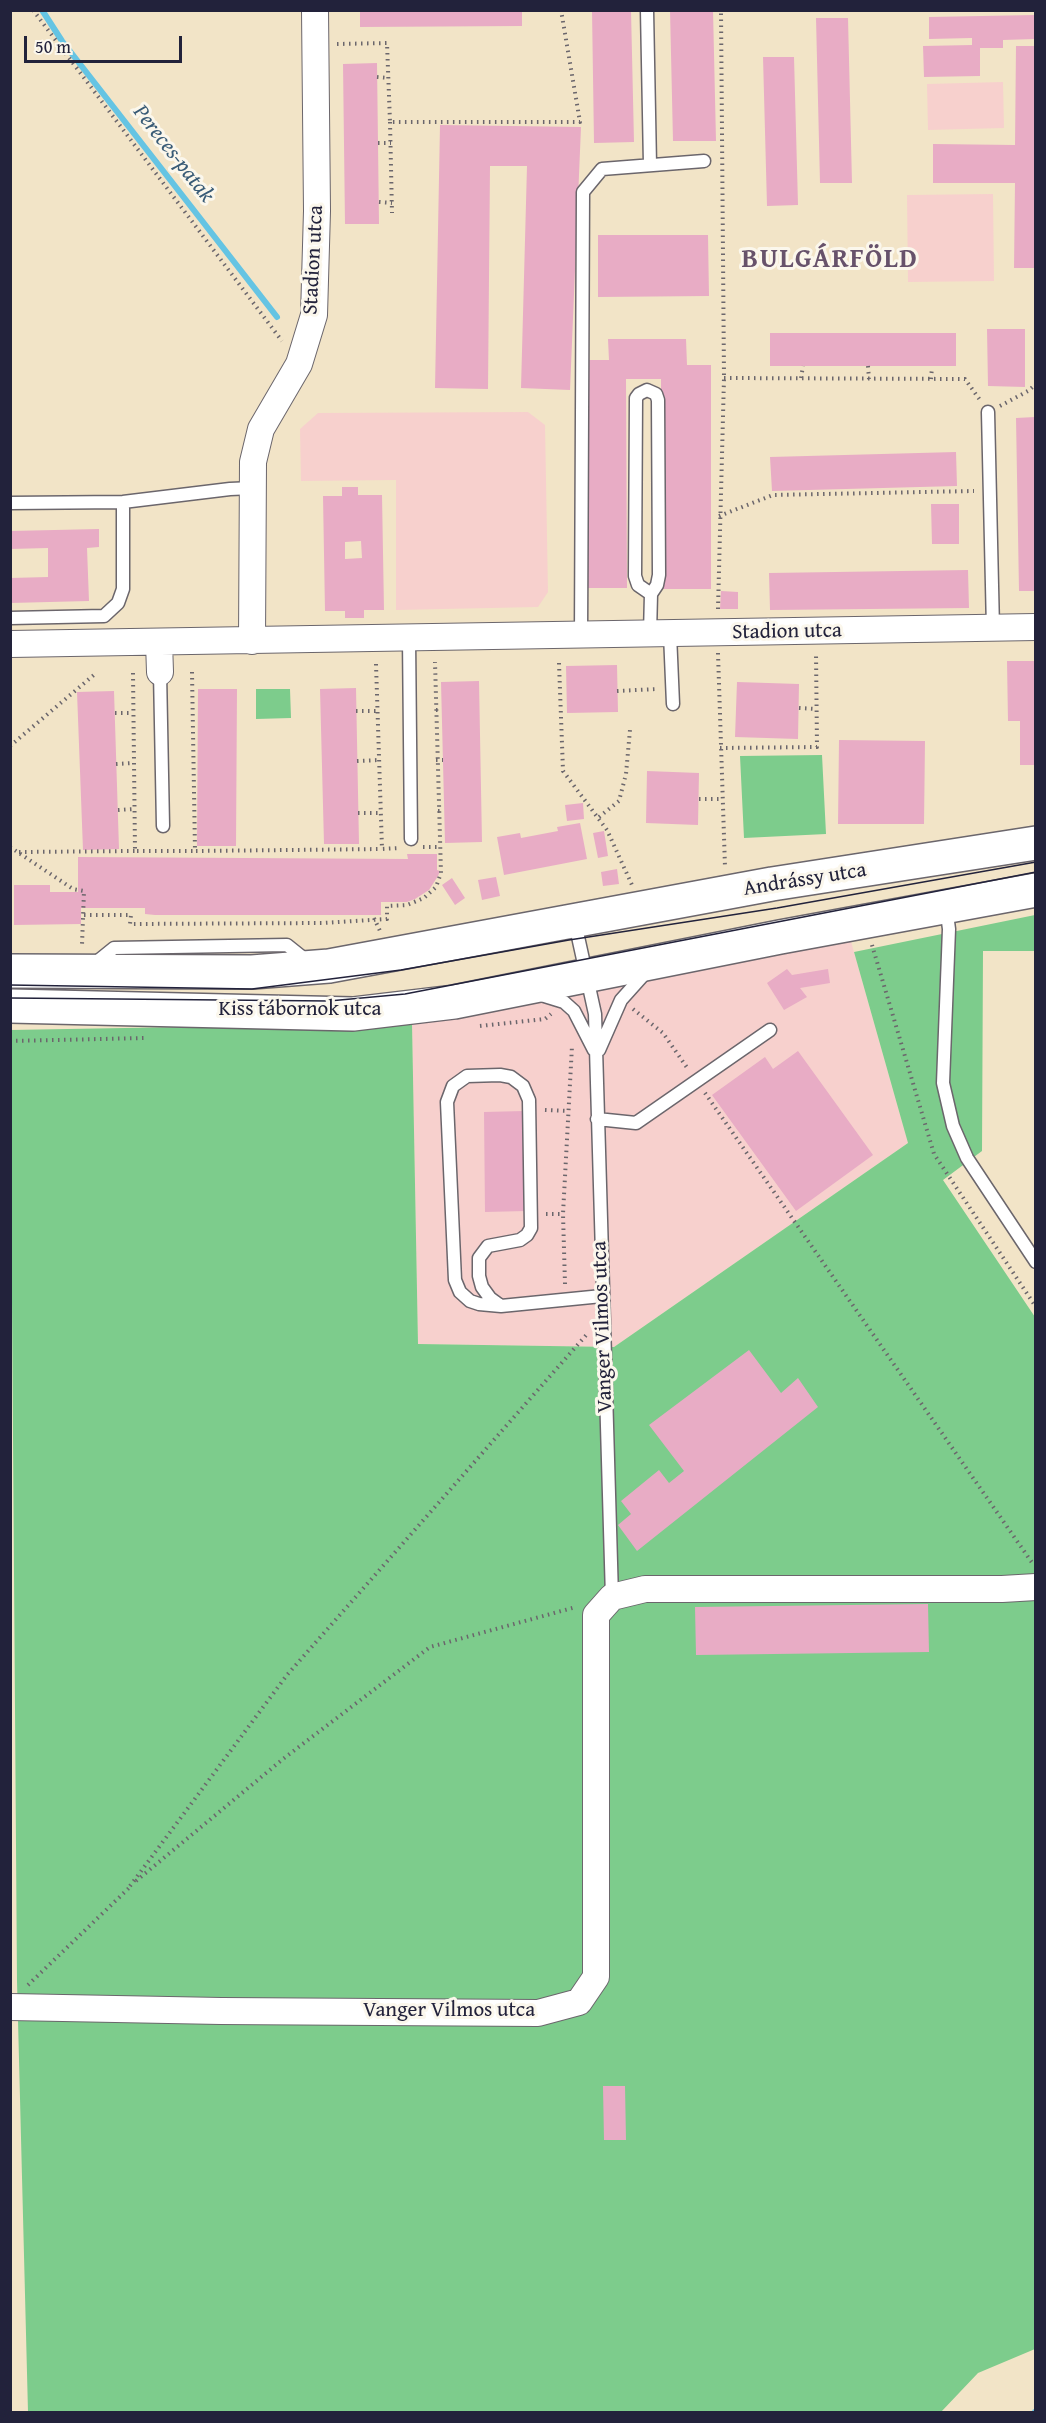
<!DOCTYPE html>
<html>
<head>
<meta charset="utf-8">
<style>
	body { margin:0 }
	#map { position:relative; width:1046px; height:2423px; overflow:hidden; background:#f2e4c7; font-family:"Gentium Book Plus",serif }
	canvas { display:block }
	.frame { position:absolute; inset:0; border:12px solid #22223b; pointer-events:none }
	.scale { position:absolute; left:24px; top:36px; width:158px; height:27px; box-sizing:border-box; border:3px solid #22223b; border-top:0; padding-left:8px; font-size:18px; line-height:21px; white-space:nowrap; color:#22223b; -webkit-text-stroke:4px #fbf7ec; paint-order:stroke }
</style>
</head>
<body>
<div id="map">
<canvas width="1046" height="2423"></canvas>
<div class="frame"></div>
<div class="scale">50 m</div>
</div>
<script>
const c = document.querySelector('canvas').getContext('2d');
c.lineJoin = 'round';
function fillPath(path, color) { c.fillStyle = color; c.fill(path, 'evenodd'); }
const toPath = rows => new Path2D(rows.map(r => 'M' + r).join(''));
function trace(path, color, width, dash) { c.strokeStyle = color; c.lineWidth = width; c.lineCap = dash ? 'butt' : 'round'; c.setLineDash(dash || []); c.stroke(path); }
function label(font, color, halo, rows, align = 'center') {
  c.font = font + ' "Gentium Book Plus",serif'; c.lineWidth = 6; c.setLineDash([]); c.textBaseline = 'middle'; c.strokeStyle = halo; c.fillStyle = color; for (const [text, x, y, turn = 0] of rows) {
    c.save(); c.translate(x, y); c.rotate((+turn || 0) * Math.PI / 180); c.textAlign = isNaN(turn) ? turn : align; if (halo) c.strokeText(text, 0, 0); c.fillText(text, 0, 0); c.restore();
  }
}
fillPath(toPath([
	[1003,82,1004,128,928,130,927,84],
	[993,194,994,281,908,282,907,195],
	[528,412,545,425,548,592,538,607,396,610,396,480,301,481,300,429,318,413],
	[850,938,908,1143,614,1347,418,1344,412,1023]
]), '#f7d0cd');
fillPath(toPath([
	[256,689,290,689,291,718,256,719],
	[822,755,826,834,744,838,740,756],
	[1035,915,1035,951,983,951,982,1151,943,1180,1035,1317,1035,2349,978,2373,941,2412,28,2412,17,1981,10,1030,412,1023,418,1344,614,1347,908,1143,854,952]
]), '#7dcc8c');
trace(toPath([
	[42,10,62,41,277,317],
	[1035,2412,1036,2412]
]), '#65c4e3', 6);
fillPath(toPath([
	[360,10,522,10,522,26,360,27],
	[592,10,631,10,634,142,594,143],
	[670,10,713,10,716,141,673,141],
	[1035,15,1035,39,1003,40,1003,48,980,48,980,76,924,77,923,46,972,45,972,38,929,39,929,17],
	[816,18,848,18,852,183,820,183],
	[1016,46,1035,46,1035,268,1014,268,1015,183,933,183,933,144,1015,145],
	[763,57,794,57,798,205,767,206],
	[377,63,379,224,345,224,343,64],
	[440,125,581,127,570,390,521,388,527,166,490,166,488,389,435,388],
	[598,235,708,235,709,296,598,297],
	[987,329,1025,329,1025,387,988,386],
	[770,333,956,333,956,366,770,366],
	[608,339,686,339,687,365,711,365,711,589,661,589,661,379,626,379,627,588,584,588,584,360,609,360],
	[1035,417,1035,591,1019,591,1016,418],
	[956,452,957,486,772,491,770,457],
	[342,487,358,487,358,495,382,495,384,610,364,610,364,618,345,618,345,611,325,611,323,496,342,496],
	[361,541,362,558,345,559,345,542],
	[931,504,959,504,959,544,932,544],
	[99,529,99,547,87,548,89,601,10,603,10,578,48,577,48,548,10,549,10,531],
	[968,570,969,608,770,610,769,573],
	[721,591,738,592,738,609,720,609],
	[1007,661,1035,661,1035,765,1020,765,1020,721,1008,721],
	[617,665,618,712,567,713,566,666],
	[479,681,482,842,445,843,441,682],
	[737,682,799,684,798,739,735,737],
	[356,688,359,844,324,844,320,689],
	[198,689,237,689,236,846,197,846],
	[114,691,119,849,83,850,77,692],
	[839,740,925,741,924,824,838,824],
	[647,771,699,773,698,825,646,823],
	[583,803,584,819,567,821,565,805],
	[580,823,587,859,504,875,497,837,520,833,521,838,558,831,557,827],
	[604,831,608,856,598,858,593,833],
	[407,854,437,854,437,870,440,871,438,876,429,890,415,899,407,902,381,902,381,915,155,915,145,914,145,908,81,908,81,924,14,925,14,885,50,885,50,892,78,892,78,857,408,859],
	[617,869,619,884,603,886,601,872],
	[496,877,500,896,482,900,478,880],
	[452,878,465,898,455,905,442,885],
	[787,969,792,975,828,969,830,983,800,988,807,997,784,1010,767,983],
	[798,1051,873,1155,796,1211,712,1095,765,1057,773,1069],
	[524,1111,526,1211,485,1212,484,1112],
	[749,1350,781,1393,798,1378,818,1407,637,1551,618,1525,631,1514,621,1501,659,1470,669,1483,684,1471,649,1425],
	[928,1604,929,1652,696,1655,695,1607],
	[603,2086,625,2086,626,2140,604,2140]
]), '#e8acc5');
const service = toPath([
	[647,10,650,165],
	[988,412,993,629],
	[10,503,123,502,230,489,253,488],
	[10,618,104,616,118,603,123,589,123,502],
	[650,634,651,594,657,585,659,575,658,400,656,394,647,390,639,394,636,398,635,576,638,585,651,594],
	[670,634,673,704],
	[581,636,583,192,602,169,704,161],
	[409,638,411,839],
	[160,672,163,826],
	[946,907,949,929,943,1083,953,1126,967,1158,1036,1262],
	[575,923,595,1014,612,1597],
	[93,965,114,948,287,945,307,961],
	[538,994,564,1002,574,1011,594,1050],
	[599,1050,621,1000,647,971],
	[597,1119,636,1123,770,1030],
	[501,1306,490,1298,482,1287,479,1276,479,1258,488,1246,520,1240,527,1235,531,1228,529,1100,523,1086,511,1077,500,1075,467,1076,453,1086,447,1102,455,1280,460,1292,470,1301,479,1304,501,1306,602,1296]
]);
const minor = toPath([
	[252,641,253,462,261,429,299,364,314,315,317,211,315,10],
	[159,642,160,672],
	[10,644,1036,627],
	[10,2007,221,2011,538,2013,579,2002,596,1977,596,1615,612,1597,645,1589,1002,1589,1036,1587]
]);
const secondary = toPath([
	[10,971,252,972,329,966,772,884,1036,843],
	[10,1006,353,1014,454,1002,780,937,1036,890]
]);
trace(service, '#6b666c', 15);
trace(minor, '#6b666c', 28);
trace(secondary, '#6b666c', 36);
trace(toPath([
	[33,10,282,341],
	[337,44,387,43,390,122,580,122,561,10],
	[377,77,389,78],
	[390,122,392,213],
	[378,143,391,143],
	[379,202,392,203],
	[868,366,869,379],
	[724,378,965,379,980,400],
	[801,378,803,366],
	[931,379,932,367],
	[1000,406,1028,391,1036,384],
	[719,516,773,495,974,491],
	[718,609,724,378,721,10],
	[718,653,725,867],
	[559,663,563,771,607,830,632,885],
	[376,664,382,849,400,848],
	[192,672,195,851,382,849],
	[133,673,135,851,195,851],
	[617,691,657,689],
	[799,708,816,709],
	[436,710,442,710],
	[356,711,377,711],
	[115,713,133,713],
	[10,746,95,674],
	[720,748,817,747,816,653],
	[436,760,443,760],
	[357,761,379,760],
	[116,764,134,763],
	[699,799,722,799],
	[118,810,134,809],
	[438,811,444,811],
	[358,813,381,813],
	[599,817,619,801,626,774,630,730],
	[10,847,73,889,84,891,82,945],
	[423,847,439,847],
	[19,852,135,851],
	[84,915,131,915,130,924,323,923,387,919,387,906,407,905,424,898,436,887,441,873,435,662],
	[374,918,380,931],
	[872,945,934,1154,1036,1307],
	[633,1009,663,1033,688,1069],
	[480,1026,545,1019,551,1014],
	[10,1041,146,1038],
	[705,1093,1033,1564],
	[545,1110,568,1111],
	[546,1214,563,1214],
	[565,1284,563,1214,572,1046],
	[136,1881,283,1759,430,1647,576,1607],
	[130,1886,287,1675,588,1333],
	[28,1985,131,1886]
]), '#6b666c', 4, [1.5, 4.5]);
trace(service, '#fff', 12);
trace(minor, '#fff', 26);
trace(secondary, '#fff', 33);
trace(toPath([
	[10,985,252,989,401,970,569,940,777,908,1036,862],
	[10,998,329,1001,405,994,1036,872]
]), '#22223b', 1.5);
label('21px', '#22223b', '#fbf7ec', [
	["Stadion utca",314,260,-87],
	["Stadion utca",787,632,-1],
	["Andrássy utca",805,880,-9],
	["Kiss tábornok utca",300,1010],
	["Vanger Vilmos utca",603,1327,-92],
	["Vanger Vilmos utca",449,2011]
]);
label('italic 22px', '#395b76', '#fbf7ec', [
	["Pereces-patak",173,154,52]
]);
c.letterSpacing = '1.5px';
label('bold 27px', '#67526b', '#fbf7ec', [
	["BULGÁRFÖLD",830,260]
]);
c.letterSpacing = '0px';
</script>
</body>
</html>
